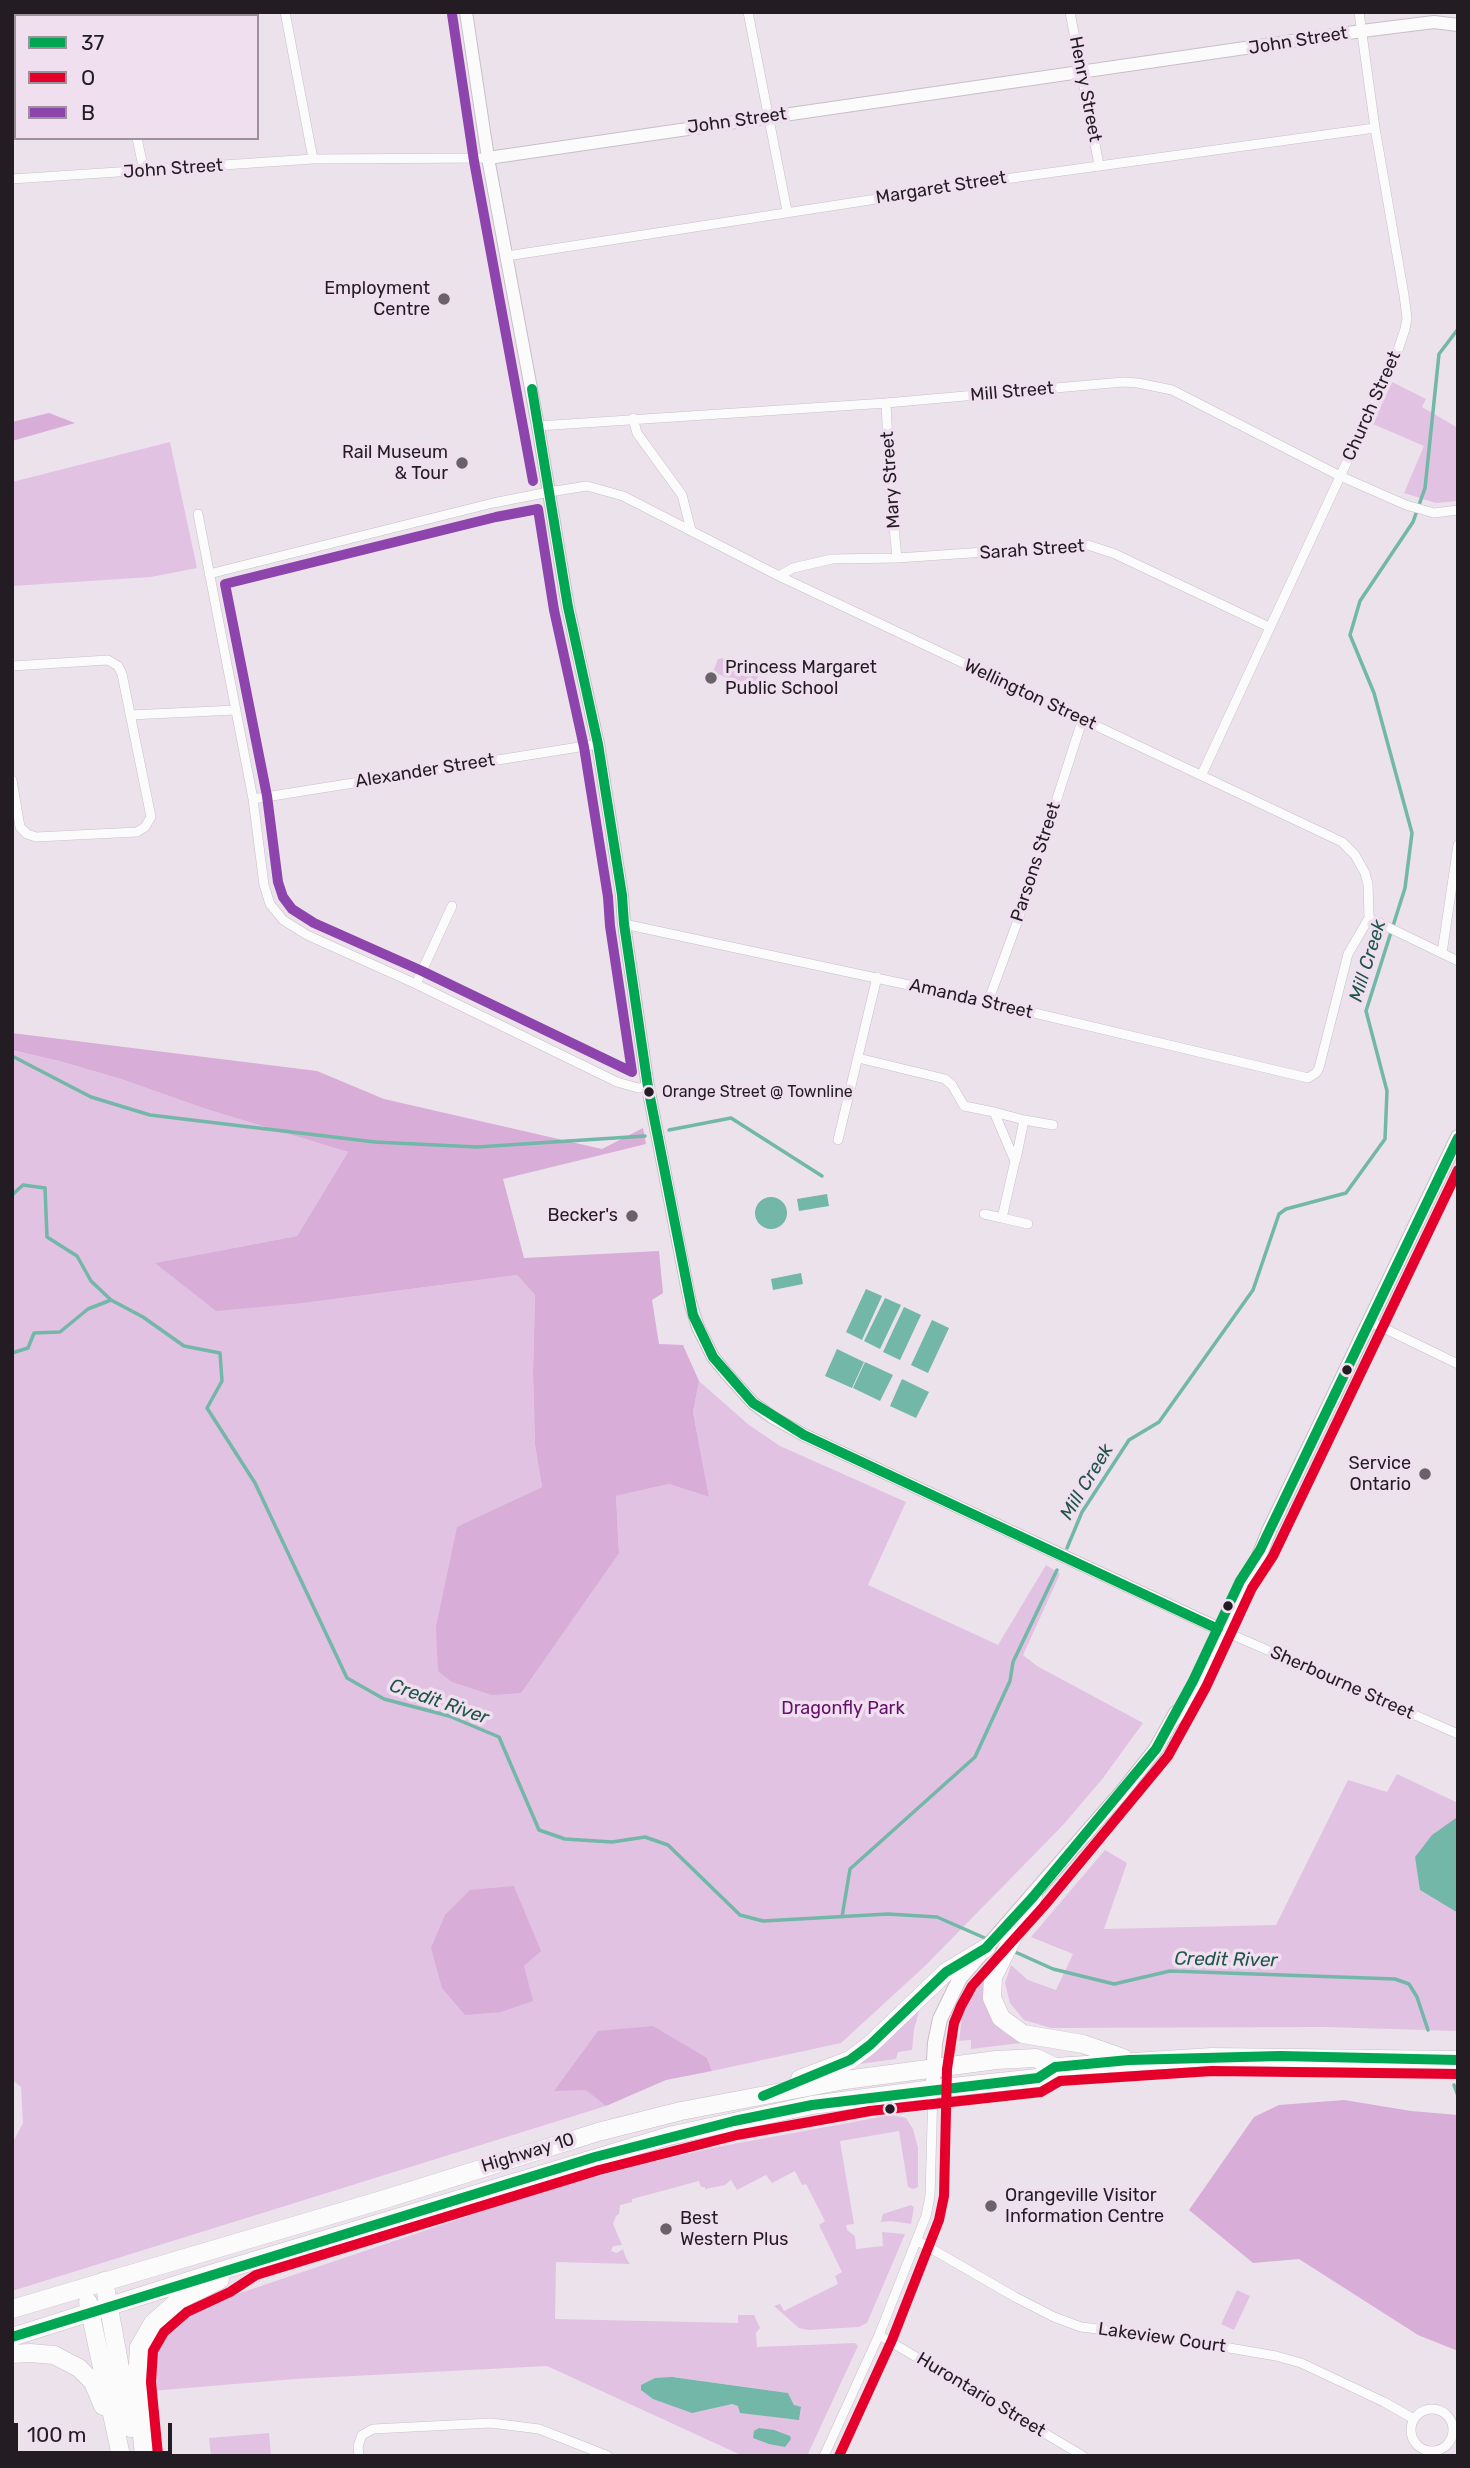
<!DOCTYPE html>
<html>
<head>
<meta charset="utf-8">
<style>
	body { margin:0 }
	#map { position:relative; width:1470px; height:2468px; overflow:hidden; background:#ece2ec; font-family:Rubik,sans-serif }
	canvas { display:block }
	.frame { position:absolute; inset:0; border:14px solid #231d23; pointer-events:none }
	.legend { position:absolute; left:14px; top:14px; width:245px; height:126px; box-sizing:border-box; background:#efdfef; border:2px solid #9d919d; margin:0; padding:9px 12px; list-style:none; font-size:21px; color:#231d23 }
	.legend li { display:flex; align-items:center; gap:14px; height:35px }
	.legend b { width:35px; border:2px solid #9d919d }
	.scale { position:absolute; left:14px; top:2423px; width:158px; height:32px; box-sizing:border-box; border:4px solid #231d23; border-top:0; padding-left:9px; font-size:21px; line-height:24px; white-space:nowrap; color:#231d23; -webkit-text-stroke:5px #efdfef; paint-order:stroke }
</style>
</head>
<body>
<div id="map">
<canvas width="1470" height="2468"></canvas>
<div class="frame"></div>
<ul class="legend">
<li><b style="height:9px;background:#00a651"></b>37</li>
<li><b style="height:9px;background:#e4002b"></b>O</li>
<li><b style="height:9px;background:#8e44ad"></b>B</li>
</ul>
<div class="scale">100 m</div>
</div>
<script>
const c = document.querySelector('canvas').getContext('2d');
c.lineJoin = 'round';
function fillPath(path, color) { c.fillStyle = color; c.fill(path, 'evenodd'); }
const toPath = rows => new Path2D(rows.map(r => 'M' + r).join(''));
function trace(path, color, width, dash) { c.strokeStyle = color; c.lineWidth = width; c.lineCap = dash ? 'butt' : 'round'; c.setLineDash(dash || []); c.stroke(path); }
function label(font, color, halo, rows, align = 'center') {
  c.font = font + ' Rubik,sans-serif'; c.lineWidth = 7; c.setLineDash([]); c.textBaseline = 'middle'; c.strokeStyle = halo; c.fillStyle = color; for (const [text, x, y, turn = 0] of rows) {
    c.save(); c.translate(x, y); c.rotate((+turn || 0) * Math.PI / 180); c.textAlign = isNaN(turn) ? turn : align; if (halo) c.strokeText(text, 0, 0); c.fillText(text, 0, 0); c.restore();
  }
}
fillPath(toPath([
	[1392,382,1426,399,1422,407,1458,428,1458,501,1436,503,1404,493,1424,446,1373,424],
	[170,442,197,568,151,577,12,586,12,482],
	[724,658,759,675,752,688,713,672,718,659],
	[12,1050,59,1061,121,1079,206,1109,348,1152,297,1236,156,1263,215,1310,304,1303,517,1275,535,1295,533,1373,535,1445,542,1487,457,1528,619,1553,616,1496,669,1484,709,1497,693,1412,699,1381,749,1425,780,1446,906,1502,868,1585,998,1645,1046,1565,1060,1574,1023,1655,1037,1666,1143,1723,1103,1778,1064,1824,926,1965,841,2043,712,2071,707,2058,555,2090,586,2089,606,2106,12,2291,12,2144,23,2123,21,2087,12,2080],
	[514,1886,540,1951,524,1966],
	[1397,1774,1458,1803,1458,1819,1456,1818,1420,1890,1458,1913,1458,2031,1325,2027,1051,2028,1024,2020,1010,2003,1005,1983,1011,1965,1028,1980,1056,1990,1073,1954,1031,1937,1105,1850,1127,1863,1104,1929,1276,1925,1348,1780,1387,1792],
	[985,1971,983,1993,986,2007,1002,2031,1021,2043,971,2049,971,2040,959,2041,962,2017,972,1992],
	[920,2008,914,2029,912,2050,898,2052,896,2059,852,2065,882,2045],
	[891,2115,906,2118,913,2129,918,2148,918,2187,913,2189,908,2187,899,2131,840,2141,854,2224,846,2225,847,2230,855,2236,856,2249,883,2246,882,2232,905,2234,867,2323,859,2327,808,2330,799,2328,774,2306,780,2304,784,2311,838,2284,835,2276,842,2272,819,2225,825,2221,806,2184,802,2185,795,2171,772,2183,766,2175,737,2190,731,2180,725,2185,705,2189,705,2187,701,2187,699,2181,632,2199,632,2202,620,2205,619,2214,616,2216,613,2224,622,2245,613,2246,611,2251,617,2253,623,2249,626,2258,630,2264,556,2262,555,2319,738,2323,738,2315,754,2315,760,2328,756,2333,757,2347,855,2343,858,2346,807,2456,743,2456,547,2366,295,2379,151,2391,151,2360,155,2346,163,2332,176,2319,193,2309,539,2192,647,2163,717,2147],
	[672,2377,788,2393,794,2405,801,2408,799,2419,788,2419,732,2404],
	[911,2205,914,2207,911,2224,891,2221,881,2222,883,2214],
	[1237,2290,1250,2296,1234,2330,1221,2324],
	[269,2433,271,2456,211,2456,209,2438]
]), '#e2c2e2');
fillPath(toPath([
	[49,413,75,423,12,441,12,422],
	[12,1033,317,1071,384,1099,602,1149,643,1128,646,1144,503,1179,524,1258,659,1251,663,1293,652,1300,659,1344,683,1345,699,1381,693,1412,709,1497,669,1484,616,1496,619,1553,521,1693,492,1695,452,1682,438,1671,436,1627,457,1527,542,1487,535,1445,533,1373,535,1295,517,1275,304,1303,216,1311,155,1263,297,1236,348,1152,206,1109,121,1079,59,1061,12,1050],
	[514,1886,541,1951,524,1966,533,2001,501,2012,465,2015,442,1988,431,1948,445,1915,470,1890],
	[653,2026,707,2058,712,2071,666,2080,606,2106,586,2090,554,2091,598,2031],
	[1344,2100,1411,2111,1458,2115,1458,2351,1418,2335,1299,2259,1253,2263,1189,2210,1254,2117,1279,2105]
]), '#d8add8');
fillPath(toPath([
	[827,1194,829,1206,799,1211,797,1199],
	'755 1213a16 16 0 1 1 32 0a16 16 0 1 1-32 0Z',
	[801,1273,803,1284,773,1290,771,1279],
	[866,1289,882,1296,862,1340,846,1332],
	[885,1298,901,1305,880,1349,864,1341],
	[904,1307,921,1315,900,1360,883,1352],
	[932,1320,949,1328,928,1373,911,1365],
	[837,1349,864,1362,852,1388,825,1376],
	[865,1362,893,1375,880,1401,853,1388],
	[902,1379,929,1392,916,1418,890,1406],
	[1456,1818,1458,1819,1458,1913,1420,1890,1415,1857,1432,1835],
	[672,2377,788,2393,794,2405,801,2407,799,2420,740,2413,738,2406,732,2404,692,2413,653,2399,641,2390,641,2385,655,2378],
	[759,2428,774,2430,790,2436,791,2439,785,2447,769,2444,753,2438,754,2431]
]), '#72b7a8');
trace(toPath([
	[12,1056,91,1097,150,1115,375,1142,477,1147,645,1136],
	[669,1130,731,1118,822,1176],
	[12,1195,23,1185,45,1188,47,1237,77,1256,91,1281,111,1300,143,1317,184,1346,220,1353,222,1381,207,1408,255,1483,347,1678,384,1699,449,1716,499,1737,539,1830,565,1839,612,1842,645,1837,668,1845,740,1915,763,1921,888,1914,937,1917,987,1939],
	[12,1353,28,1348,34,1333,60,1332,88,1309,111,1300],
	[1067,1548,1082,1512,1129,1440,1159,1422,1253,1290,1279,1214,1286,1209,1346,1193,1385,1139,1387,1091,1366,1011,1405,888,1412,833,1374,693,1350,635,1360,601,1413,522,1425,488,1439,354,1458,329],
	[842,1917,850,1869,975,1757,1010,1681,1013,1662,1057,1570],
	[1013,1951,1053,1969,1114,1984,1170,1971,1395,1979,1409,1984,1417,1997,1428,2030],
	[1454,2085,1458,2096]
]), '#72b7a8', 3.5);
const street = toPath([
	[113,12,113,16],
	[285,12,313,159],
	[748,12,787,211],
	[1070,12,1099,165],
	[137,138,144,171],
	[12,179,313,159,488,158],
	[507,256,1019,177,1375,128],
	[886,403,890,487,897,558],
	[633,418,637,433,682,495,691,530],
	[538,426,886,403,1123,382,1138,383,1172,390,1340,476,1406,505,1434,513,1458,510],
	[198,514,253,799,264,885,270,904,283,920,307,935,416,984,617,1082,638,1088,648,1087],
	[209,574,493,503,549,492,587,486,623,496,779,576,1342,842,1355,855,1365,873,1368,884,1369,918],
	[779,576,793,568,832,559,897,558,1088,545,1115,554,1269,627],
	[12,666,108,660,118,666,122,674,151,817,145,827,137,832,36,837,27,834,20,827,12,780],
	[130,715,236,710],
	[1202,774,1396,356,1405,329,1407,318,1404,295,1375,128,1359,12],
	[253,799,598,744],
	[1369,918,1458,961],
	[624,924,988,1002,1308,1078,1316,1073,1319,1068,1348,954,1369,918],
	[1442,953,1458,845],
	[416,984,452,906],
	[988,1002,1018,920,1082,721],
	[858,1058,945,1079,952,1085,964,1106,994,1112,1015,1161,1002,1218,984,1214],
	[994,1112,1024,1120,1016,1159],
	[1024,1120,1053,1125],
	[838,1140,877,977],
	[1002,1218,1028,1224],
	[1369,1321,1458,1364],
	[1226,1632,1458,1734],
	[918,2241,1015,2297,1054,2317,1081,2327,1165,2337,1276,2356,1301,2363,1384,2402,1414,2419],
	[879,2335,1083,2456],
	'1411 2430a21 21 0 1 1 42 0a21 21 0 1 1-42 0Z',
	[359,2456,358,2446,362,2435,373,2429,491,2423,539,2429,608,2456],
	[824,2456,879,2335,926,2216,930,2196,933,2089]
]);
const secondary = toPath([
	[466,12,488,158,538,426,568,607,598,744,622,895,624,924,648,1087,690,1302,698,1327,713,1357,726,1373,753,1403,772,1417,804,1435,1226,1632],
	[488,158,1362,31,1434,22,1458,25]
]);
const primary = toPath([
	[1173,1720,1201,1684,1248,1584,1269,1531,1458,1137],
	[933,2079,935,2043,940,2019,960,1978,1122,1792,1156,1749,1176,1713]
]);
const highway = toPath([
	[1033,1897,993,1977,992,1998,1001,2018,1023,2034,1083,2044,1123,2058],
	[800,2079,850,2060,870,2045,946,1972,986,1948],
	[104,2281,131,2428],
	[88,2302,121,2456],
	[12,2309,385,2199,598,2132,681,2111,845,2080,996,2060,1036,2058,1055,2067,1212,2057,1458,2060],
	[12,2337,220,2271,669,2136,812,2105,933,2089,1038,2078,1055,2067],
	[12,2354,30,2353,54,2355,79,2368,93,2382,103,2406],
	[144,2456,137,2382,139,2347,153,2323,179,2300,220,2280]
]);
trace(street, '#c7bfc6', 10);
trace(secondary, '#c7bfc6', 14);
trace(primary, '#c7bfc6', 16);
trace(highway, '#c7bfc6', 19);
trace(street, '#fcfbfc', 9);
trace(secondary, '#fcfbfc', 12);
trace(primary, '#fcfbfc', 14);
trace(highway, '#fcfbfc', 18);
trace(toPath([
	[532,389,568,607,598,744,622,895,624,924,648,1087,693,1315,713,1357,753,1403,804,1435,1218,1629],
	[763,2096,850,2060,870,2045,946,1972,986,1948,1033,1897,1156,1749,1193,1681,1240,1581,1260,1550,1458,1138],
	[12,2337,595,2157,734,2121,812,2105,1038,2078,1055,2067,1129,2060,1280,2056,1458,2060]
]), '#00a651', 10);
trace(toPath([
	[158,2455,151,2382,153,2351,164,2332,187,2312,230,2292,256,2275,599,2170,737,2135,870,2111,1041,2092,1060,2081,1212,2071,1458,2074],
	[839,2456,892,2340,939,2220,944,2196,947,2069,954,2023,961,2006,972,1986,1044,1906,1168,1756,1206,1687,1252,1588,1273,1556,1458,1170]
]), '#e4002b', 10);
trace(toPath([
	[452,14,474,161,533,481],
	[538,509,554,610,584,747,608,897,610,926,632,1072,422,971,314,923,292,909,283,897,278,882,267,796,225,584,496,517,538,509]
]), '#8e44ad', 10);
for (const [x, y, r, color] of [
	[444,299,7,"#696269"],
	[462,463,7,"#696269"],
	[711,678,7,"#696269"],
	[649,1092,6,"#231d23"],
	[632,1216,7,"#696269"],
	[1347,1370,6,"#231d23"],
	[1425,1474,7,"#696269"],
	[1228,1606,6,"#231d23"],
	[890,2109,6,"#231d23"],
	[991,2206,7,"#696269"],
	[666,2229,7,"#696269"]
]) { const dot = new Path2D(); dot.arc(x, y, r, 0, 2 * Math.PI); c.fillStyle = color; c.fill(dot); trace(dot, '#efdfef', 2.5); }
label('16px', '#231d23', '#efdfef', [
	["Orange Street @ Townline",662,1092]
], 'left');
label('18px', '#231d23', '#efdfef', [
	["John Street",1298,41,-9],
	["Henry Street",1085,89,79],
	["John Street",737,121,-8],
	["John Street",173,169,-4],
	["Margaret Street",941,188,-9],
	["Mill Street",1012,392,-5],
	["Church Street",1372,406,-66],
	["Mary Street",891,480,-94],
	["Sarah Street",1032,550,-4],
	["Wellington Street",1030,695,25],
	["Alexander Street",425,771,-9],
	["Parsons Street",1036,862,-72],
	["Amanda Street",971,999,13],
	["Sherbourne Street",1342,1683,24],
	["Highway 10",528,2153,-17],
	["Lakeview Court",1162,2338,8],
	["Hurontario Street",981,2395,31]
]);
label('18px', '#231d23', '#efdfef', [
	["Employment",430,289],
	["Centre",430,310],
	["Rail Museum",448,453],
	["& Tour",448,474],
	["Princess Margaret",725,668,"left"],
	["Public School",725,689,"left"],
	["Becker's",618,1216],
	["Service",1411,1464],
	["Ontario",1411,1485],
	["Orangeville Visitor",1005,2196,"left"],
	["Information Centre",1005,2217,"left"],
	["Best",680,2219,"left"],
	["Western Plus",680,2240,"left"]
], 'right');
label('18px', '#67106a', '#efdfef', [
	["Dragonfly Park",843,1709]
]);
label('italic 19px', '#1f5649', '#efdfef', [
	["Mill Creek",1368,961,-73],
	["Mill Creek",1087,1482,-59],
	["Credit River",439,1702,19],
	["Credit River",1226,1960,1]
]);
</script>
</body>
</html>
